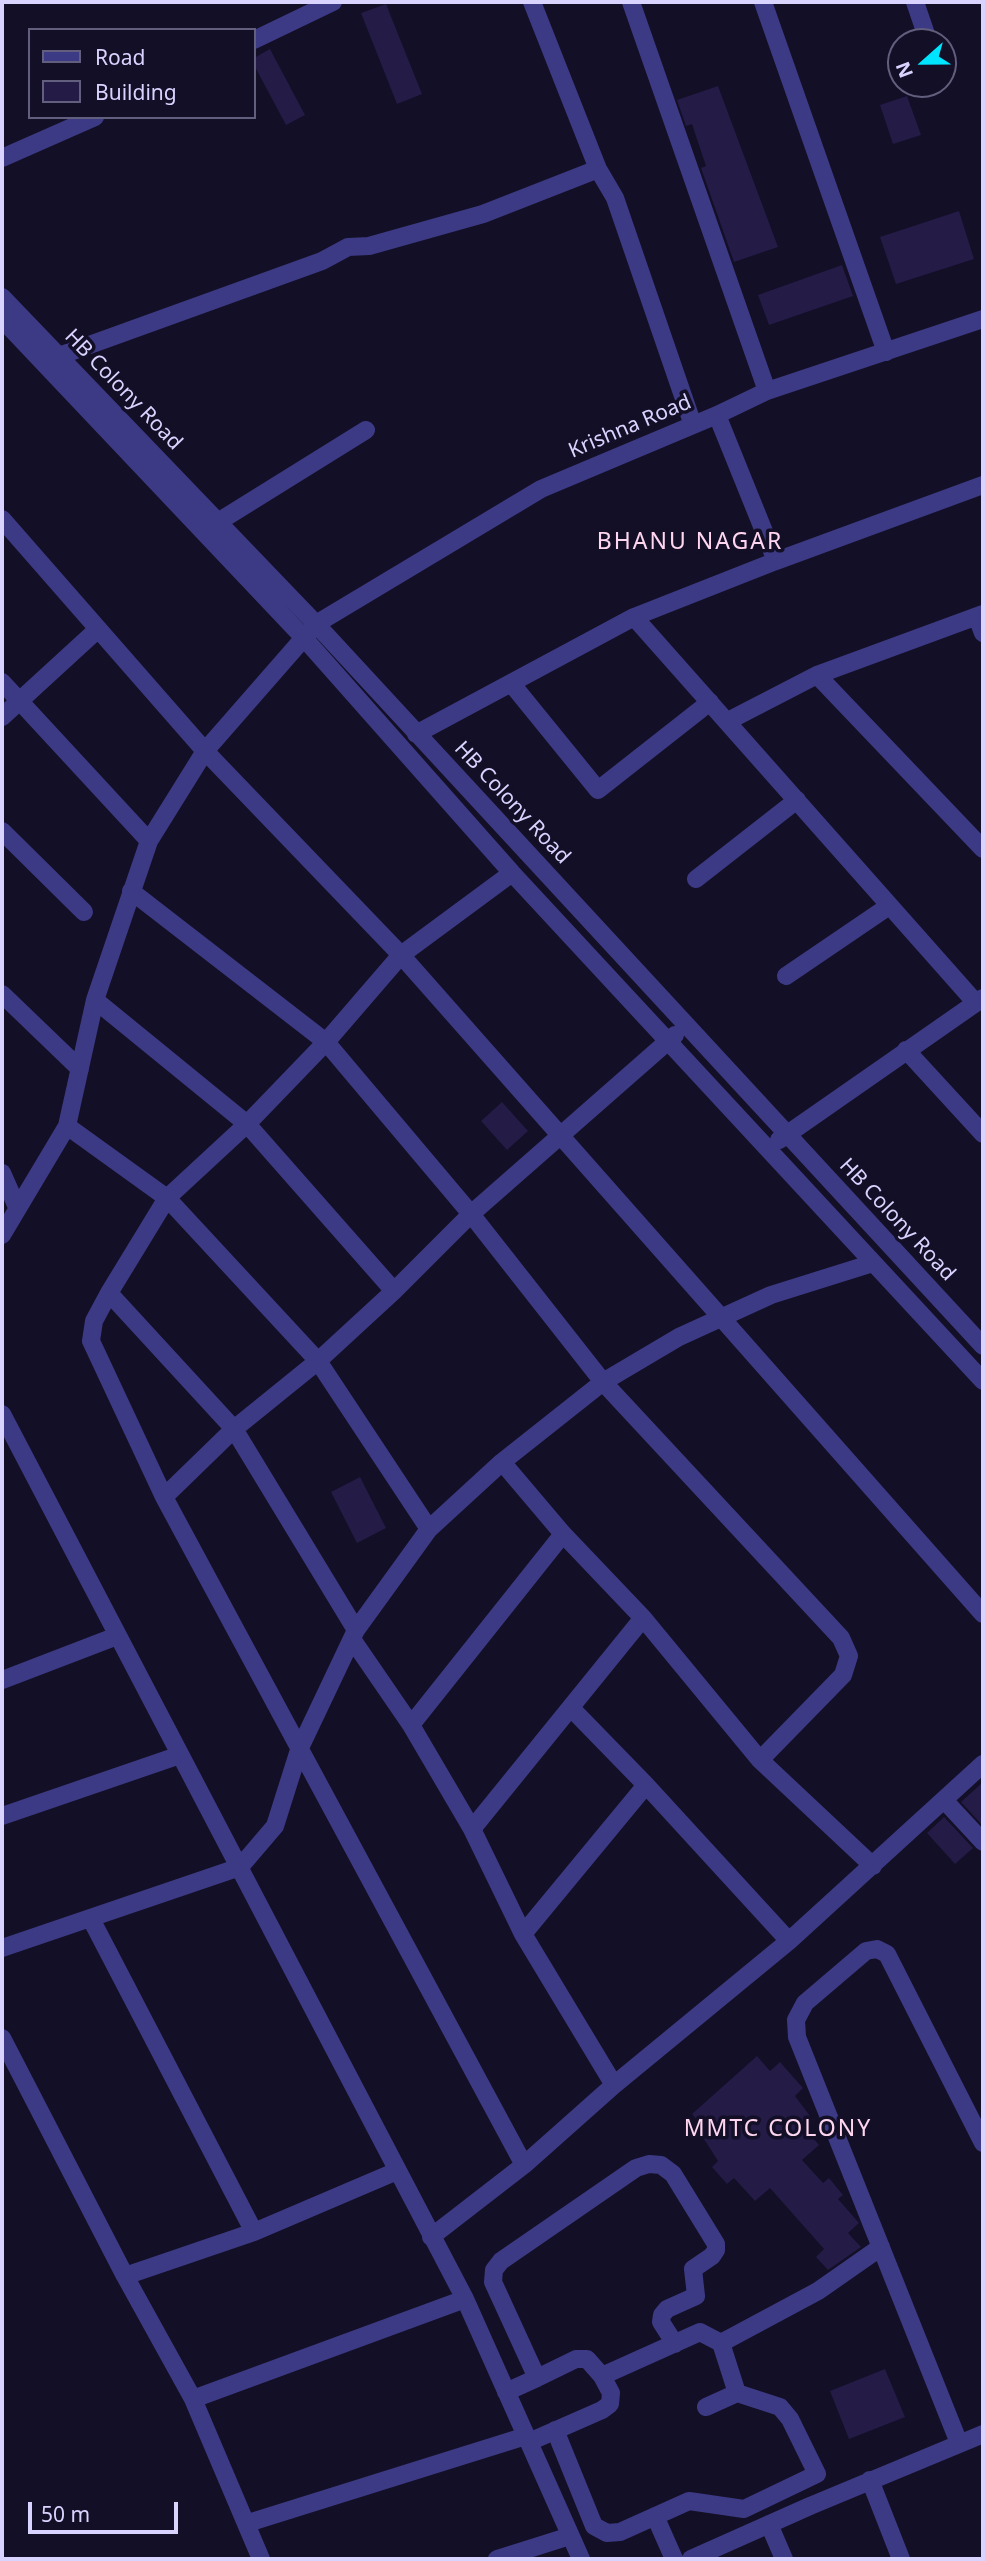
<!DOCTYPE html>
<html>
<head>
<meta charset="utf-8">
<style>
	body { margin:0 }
	#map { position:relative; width:985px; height:2561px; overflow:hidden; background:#130f26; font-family:"Noto Sans",sans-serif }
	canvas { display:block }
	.frame { position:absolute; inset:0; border:4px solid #d9d4ff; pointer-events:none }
	.legend { position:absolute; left:28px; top:28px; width:228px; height:91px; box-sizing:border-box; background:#130f26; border:2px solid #625e7d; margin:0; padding:9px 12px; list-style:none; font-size:21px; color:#d9d4ff }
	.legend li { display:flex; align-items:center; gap:14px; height:35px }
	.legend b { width:35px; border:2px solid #625e7d }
	.north { position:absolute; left:887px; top:28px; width:70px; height:70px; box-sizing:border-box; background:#130f26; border:2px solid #625e7d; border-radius:50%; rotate:249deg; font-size:19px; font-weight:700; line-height:28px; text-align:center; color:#d9d4ff }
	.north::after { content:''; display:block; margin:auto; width:24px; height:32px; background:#00e5ff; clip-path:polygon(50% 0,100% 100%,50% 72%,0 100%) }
	.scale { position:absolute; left:28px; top:2502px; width:150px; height:32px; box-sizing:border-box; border:4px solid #d9d4ff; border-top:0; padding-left:9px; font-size:21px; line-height:24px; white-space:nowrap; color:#d9d4ff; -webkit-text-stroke:5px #130f26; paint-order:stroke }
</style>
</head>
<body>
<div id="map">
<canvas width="985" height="2561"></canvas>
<div class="frame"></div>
<ul class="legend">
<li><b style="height:9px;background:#3d3a85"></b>Road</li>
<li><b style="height:19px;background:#241b47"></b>Building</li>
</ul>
<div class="north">N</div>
<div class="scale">50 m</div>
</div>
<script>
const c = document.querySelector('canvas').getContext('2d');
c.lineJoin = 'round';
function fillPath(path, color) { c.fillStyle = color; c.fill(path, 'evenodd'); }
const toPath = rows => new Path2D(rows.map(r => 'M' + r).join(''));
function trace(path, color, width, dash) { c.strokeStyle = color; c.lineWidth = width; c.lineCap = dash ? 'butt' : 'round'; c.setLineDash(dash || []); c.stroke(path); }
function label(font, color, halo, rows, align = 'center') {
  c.font = font + ' "Noto Sans",sans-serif'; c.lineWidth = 7; c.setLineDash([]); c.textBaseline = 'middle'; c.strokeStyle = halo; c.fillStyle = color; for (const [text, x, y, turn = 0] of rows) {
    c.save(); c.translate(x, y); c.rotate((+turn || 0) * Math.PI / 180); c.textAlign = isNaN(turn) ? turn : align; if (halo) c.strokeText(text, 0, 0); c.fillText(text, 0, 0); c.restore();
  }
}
fillPath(toPath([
	[386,4,422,94,397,104,361,13],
	[270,49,305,115,286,125,254,65,254,58],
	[718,86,778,247,734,262,701,168,706,166,692,124,686,126,677,100],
	[907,96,921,135,893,144,880,105],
	[959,211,974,259,896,284,880,237],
	[842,265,853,296,769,325,758,295],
	[502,1102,528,1131,507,1150,481,1121],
	[360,1477,386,1528,357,1543,331,1492],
	[983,1782,983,1826,961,1802],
	[944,1817,973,1848,955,1864,927,1833],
	[757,2056,770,2071,780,2062,803,2088,795,2096,813,2120,804,2128,819,2145,802,2160,823,2183,829,2178,843,2195,838,2199,859,2223,848,2233,861,2247,828,2270,816,2257,824,2249,770,2188,755,2201,734,2178,727,2184,712,2167,718,2161,702,2136,707,2131,692,2114],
	[885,2369,905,2417,849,2439,830,2391]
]), '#241b47');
trace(toPath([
	[532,2,598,169,615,198,693,425],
	[631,2,767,391],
	[763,2,886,352],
	[915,2,928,40],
	[254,40,333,2],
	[2,158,95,117],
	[2,297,316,624,983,1346],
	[2,319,304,638,512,873,983,1381],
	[59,356,322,261,348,247,369,246,483,214,598,169],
	[717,415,776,561,983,485],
	[2,519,205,751,401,955,983,1614],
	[218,522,366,430],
	[776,561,634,617,976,1003],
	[977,617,983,633],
	[817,675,983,849],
	[2,682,149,841],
	[511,683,598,790,710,702],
	[2,717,98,629],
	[728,721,817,675,983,614],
	[416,734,634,617],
	[2,831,84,912],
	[512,873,401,955,326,1042,247,1124,167,1198,109,1293,94,1321,91,1341,164,1497,524,2165],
	[696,879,797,800],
	[131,891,326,1042,471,1214,603,1382,841,1638,849,1656,843,1675,760,1760],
	[786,976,889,906],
	[2,994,80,1069],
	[95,1000,247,1124,394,1291],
	[906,1050,983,1134],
	[67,1126,167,1198,318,1361,429,1529],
	[779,1140,983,998],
	[2,1173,17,1207],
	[2,1235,67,1126,95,1000,149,841,205,751,316,624,541,489,717,415,767,391,983,319],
	[109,1293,234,1429,356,1630],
	[2,1414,465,2299,581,2559],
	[502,1462,563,1534,643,1618,760,1760,873,1866],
	[164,1497,234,1429,318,1361,394,1291,471,1214,675,1035],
	[352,1639,411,1725,472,1829,523,1934,614,2085],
	[2,1680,117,1636],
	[411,1725,563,1534],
	[646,1785,789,1941],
	[945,1801,983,1842],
	[2,1816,180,1755],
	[472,1829,643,1618],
	[91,1919,254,2232],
	[523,1934,646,1785,572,1709],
	[2,1948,240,1867,275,1826,299,1750,356,1630,429,1529,502,1462,603,1382,679,1337,771,1295,873,1263],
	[2,2038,125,2276,254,2232,397,2171],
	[431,2237,524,2165,614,2085,789,1941,983,1764],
	[125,2276,193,2399,261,2559],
	[721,2343,818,2291,881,2247],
	[602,2376,587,2359,576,2359,537,2378,493,2282,494,2270,501,2261,636,2168,649,2164,661,2165,673,2174,716,2244,716,2250,712,2256,693,2269,696,2296,667,2309,662,2315,661,2322,675,2344],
	[506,2392,537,2378],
	[193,2399,465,2299],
	[555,2430,594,2526,607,2533,620,2532,689,2501,744,2509,817,2474,790,2419,780,2407,737,2393],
	[529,2442,602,2410,610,2404,611,2393,602,2376,700,2332,721,2343,737,2393,706,2407],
	[959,2443,797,2037,796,2020,805,2003,866,1951,877,1949,887,1954,983,2143],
	[870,2480,901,2559],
	[655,2516,674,2559],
	[248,2523,526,2436],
	[769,2524,784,2559],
	[497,2559,570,2536],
	[691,2559,810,2506,983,2434]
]), '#3d3a85', 18);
label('21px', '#d9d4ff', '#130f26', [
	["HB Colony Road",123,390,46],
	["Krishna Road",630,427,-23],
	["HB Colony Road",512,803,47],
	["HB Colony Road",897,1220,47]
]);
c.letterSpacing = '2px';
label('23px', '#ffd6f0', '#130f26', [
	["BHANU NAGAR",690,542],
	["MMTC COLONY",778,2129]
]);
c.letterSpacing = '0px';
</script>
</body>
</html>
